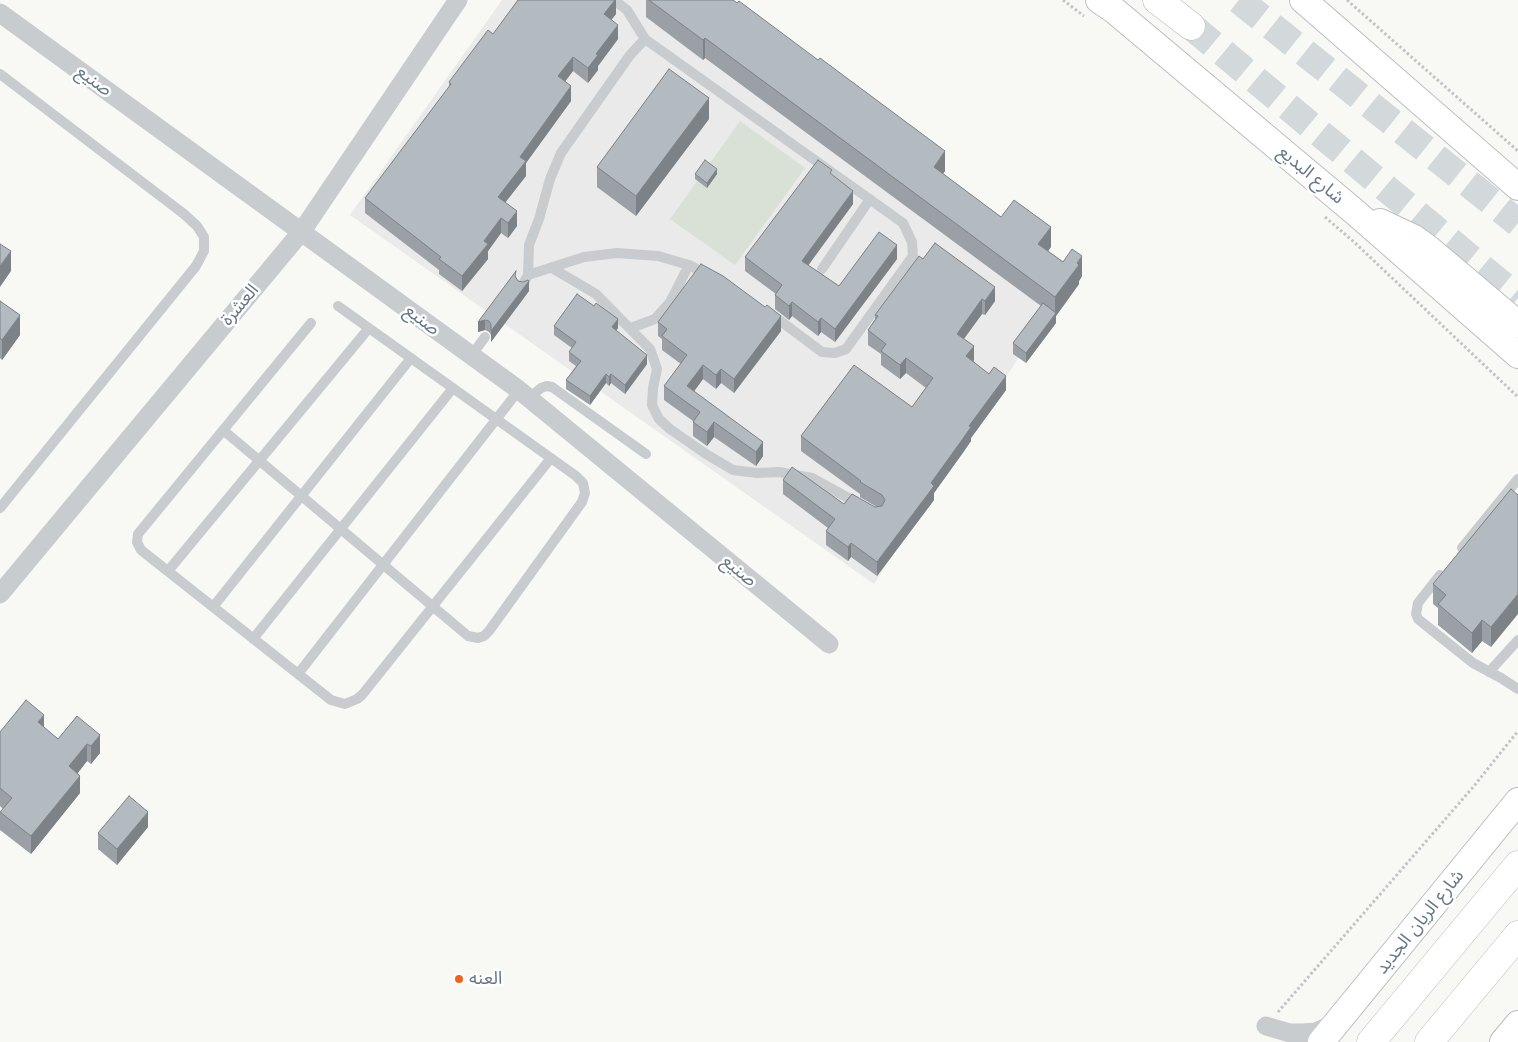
<!DOCTYPE html>
<html>
<head>
<meta charset="utf-8">
<style>
	body { margin:0 }
	canvas { display:block; background:#f8f8f5 }
</style>
</head>
<body>
<canvas width="1518" height="1042"></canvas>
<script>
const c = document.querySelector('canvas').getContext('2d');
c.lineJoin = 'round';
function fillPath(path, color) { c.fillStyle = color; c.fill(path, 'evenodd'); }
const toPath = rows => new Path2D(rows.map(r => 'M' + r).join(''));
function trace(path, color, width, dash) { c.strokeStyle = color; c.lineWidth = width; c.lineCap = dash ? 'butt' : 'round'; c.setLineDash(dash || []); c.stroke(path); }
function label(font, color, halo, rows, align = 'center') {
  c.font = font + ' "PT Sans","Noto Sans Arabic",sans-serif'; c.lineWidth = 5; c.setLineDash([]); c.textBaseline = 'middle'; c.strokeStyle = halo; c.fillStyle = color; for (const [text, x, y, turn = 0] of rows) {
    c.save(); c.translate(x, y); c.rotate((+turn || 0) * Math.PI / 180); c.textAlign = isNaN(turn) ? turn : align; if (halo) c.strokeText(text, 0, 0); c.fillText(text, 0, 0); c.restore();
  }
}
fillPath(toPath([
	[502,0,696,0,1075,269,874,584,350,215]
]), '#e9eae9');
fillPath(toPath([
	[740,121,805,168,735,265,670,219]
]), '#d9e1d6');
trace(toPath([
	[1239,0,1518,223],
	[1191,26,1518,298]
]), '#d3d8da', 28, [28, 14]);
const secondary = toPath([
	[1099,0,1115,11,1356,213,1518,355],
	[1303,0,1518,187],
	[1380,222,1414,238,1429,249,1518,324],
	[1321,1042,1518,801],
	[1503,1042,1518,1024]
]);
const highway = toPath([
	[1157,0,1191,26],
	[1371,1042,1518,865],
	[1429,1042,1518,935]
]);
trace(secondary, '#babfc4', 28);
trace(highway, '#babdc1', 29);
trace(toPath([
	[1063,0,1084,16],
	[1347,0,1518,151],
	[1325,217,1354,242,1518,397],
	[1278,1012,1474,786,1518,731]
]), '#c1c3c6', 3, [2.5, 2.5]);
trace(toPath([
	[614,0,627,10,645,39],
	[0,74,184,214,197,226,204,237,204,251,196,266,0,508],
	[552,268,596,294,650,349,657,369,653,388,652,405,659,419,670,429,706,454,733,470,757,473,779,472,812,478,861,505],
	[822,269,870,199],
	[528,275,584,257,617,253,658,256,689,265,708,275],
	[522,286,528,275,529,245,539,219,550,179,561,153,630,55,645,39,903,223,912,242,913,256,846,349,835,353,822,352,771,314],
	[311,323,138,534,137,542,141,550,331,700,345,704,357,699,362,695,551,458],
	[631,328,655,319,670,302,689,265],
	[471,356,485,337],
	[529,398,541,388,547,386,552,387,646,454],
	[223,430,468,636,478,638,484,636,489,631,582,502,585,493,583,483,576,476,338,306],
	[1462,548,1518,479],
	[168,571,369,328],
	[1440,575,1418,603,1416,614,1418,619,1473,663,1501,678,1518,689],
	[213,607,411,358],
	[253,639,453,388],
	[1489,672,1518,640],
	[298,674,519,390]
]), '#c8cccf', 10);
trace(toPath([
	[0,13,519,390,829,644],
	[0,594,302,231,458,0],
	[1266,1026,1290,1033,1303,1033,1316,1032,1335,1023]
]), '#c8cccf', 19);
trace(secondary, '#fff', 26);
trace(highway, '#fff', 28);
fillPath(toPath([
	[616,0,616,14,611,20,618,39,598,66,598,70,588,83,573,71,565,81,571,101,526,163,526,176,505,202,517,226,508,238,501,233,488,251,488,259,462,291,439,274,439,270,365,213,365,198,449,88,449,82],
	[646,0,733,0,945,171,943,174,1001,217,1051,247,1048,251,1082,276,1079,281,1079,284,1056,316,1056,323,1026,363,1013,354,1013,343,1041,306,705,58,703,60,646,17],
	[709,119,636,216,597,187,597,167],
	[695,174,717,174,707,188,695,179],
	[832,175,853,204,808,265,839,286,897,259,835,342,821,332,818,336,792,316,789,320,775,309,775,295,776,294,745,271,745,257],
	[923,259,995,301,985,315,982,314,964,339,974,360,973,361,1006,390,971,438,971,441,962,454,934,493,934,500,877,576,851,557,848,561,826,545,826,531,828,528,783,494,783,480,844,504,877,507,860,497,860,494,801,451,801,436,912,407,926,388,906,373,900,379,881,365,881,354,868,345,868,330,875,319,875,315],
	[516,277,518,281,529,291,491,342,491,335,489,332,485,330,478,332,478,322],
	[0,301,20,335,2,360,0,358],
	[658,322,781,331,734,393,721,383,716,389,703,379,694,391,763,456,756,466,714,437,707,446,693,436,693,421,664,400,664,386,681,364,662,350,662,339,658,336],
	[554,326,618,328,616,330,647,364,625,394,611,383,609,386,606,383,590,405,566,389,566,380,576,366,569,361,569,352,572,348,554,335],
	[1511,489,1491,647,1482,641,1472,653,1438,625,1438,608,1433,604,1433,584],
	[77,716,100,753,91,764,87,761,78,773,80,793,31,854,0,830,0,812,3,809,0,806,0,732,44,728,58,739],
	[148,827,117,865,98,849,98,833]
]), '#9aa0a5');
fillPath(toPath([
	[615,0,616,0,616,14,604,29,604,14],
	[618,25,618,39,598,66,598,70,588,83,588,68,596,54],
	[705,38,705,58,703,60,703,40],
	[573,57,573,71,558,91,558,76],
	[571,86,571,101,526,163,526,176,498,212,498,197,520,157],
	[709,98,709,119,636,216,636,196],
	[945,151,945,171,934,186,934,167],
	[717,169,717,174,707,188,707,183],
	[853,191,853,204,802,274,802,261],
	[517,211,517,226,508,238,508,223],
	[501,218,501,233,488,251,488,259,462,291,462,276,484,241],
	[1051,227,1051,247,1038,264,1038,244],
	[897,245,897,259,835,342,835,329],
	[11,251,11,271,0,287,0,266],
	[1082,256,1082,276,1079,281,1079,284,1056,316,1056,323,1026,363,1026,353,1055,314,1055,297],
	[529,281,529,291,491,342,491,331],
	[995,287,995,301,985,315,985,301],
	[982,299,982,314,957,348,957,334],
	[792,302,792,316,789,320,789,306],
	[20,315,20,335,2,360,2,340],
	[781,316,781,331,734,393,734,379],
	[821,318,821,332,818,336,818,322],
	[618,319,618,328,612,336,612,327],
	[485,320,485,330,478,332,478,322],
	[974,346,974,360,966,371,966,356],
	[647,355,647,364,625,394,625,385],
	[906,358,906,373,900,379,900,365],
	[703,365,703,379,687,401,687,386],
	[721,369,721,383,716,389,716,375],
	[606,374,606,383,590,405,590,396],
	[611,374,611,383,609,386,609,377],
	[1006,376,1006,390,971,438,971,441,962,454,934,493,934,500,877,576,877,562,931,483,969,426],
	[714,422,714,437,707,446,707,432],
	[763,442,763,456,756,466,756,452],
	[851,543,851,557,848,561,848,547],
	[1518,594,1518,614,1491,647,1491,627],
	[1482,620,1482,641,1472,653,1472,633],
	[44,715,44,733,38,722],
	[100,735,100,753,91,764,91,746],
	[87,744,87,761,69,784,69,766],
	[80,776,80,793,31,854,31,836],
	[148,812,148,827,117,865,117,849]
]), '#7d8286');
const building = toPath([
	[518,0,615,0,604,14,618,25,596,54,598,55,588,68,573,57,558,76,571,86,520,157,526,161,498,197,517,211,508,223,501,218,484,241,488,244,462,276,439,259,441,257,365,198,451,84,449,82,488,30,493,34,518,0],
	[649,0,733,0,737,3,739,1,818,60,820,58,945,151,934,167,1001,217,1014,200,1051,227,1038,244,1063,262,1072,249,1082,256,1077,263,1079,265,1055,297,705,38,703,40,649,0],
	[669,69,709,98,636,196,597,167,669,69],
	[705,160,717,169,707,183,695,174,705,160],
	[818,160,832,170,830,173,853,191,802,261,839,286,879,232,897,245,835,329,821,318,818,322,792,302,789,306,775,295,782,285,745,257,818,160],
	[935,243,995,287,985,301,982,299,957,334,974,346,966,356,989,374,994,367,1006,376,969,426,971,427,962,440,931,483,934,486,877,562,851,543,848,547,826,531,835,519,783,480,792,467,844,504,852,494,875,507,882,506,885,500,882,495,860,482,861,481,801,436,854,365,912,407,933,378,906,358,900,365,881,351,886,344,868,330,878,316,875,315,919,256,923,259,935,243],
	[0,244,11,251,0,266,0,244],
	[701,264,723,276,765,307,767,305,781,316,734,379,721,369,716,375,703,365,687,386,763,442,756,452,714,422,707,432,693,422,700,412,664,386,687,355,662,336,667,329,658,322,701,264],
	[516,271,515,276,518,281,523,282,528,280,529,281,491,331,491,324,489,321,485,320,478,322,516,271],
	[577,294,594,306,596,303,618,319,612,327,647,355,625,385,611,374,609,377,606,374,590,396,566,380,581,361,569,352,576,342,554,326,577,294],
	[0,301,20,315,2,340,0,338,0,301],
	[1043,303,1056,313,1026,353,1013,343,1043,303],
	[1511,489,1518,495,1518,594,1491,627,1482,620,1472,633,1438,604,1446,595,1433,584,1511,489],
	[26,700,44,715,38,722,58,739,77,716,100,735,91,746,87,744,69,766,80,776,31,836,0,812,12,798,0,788,0,732,26,700],
	[129,796,148,812,117,849,98,833,129,796]
]);
fillPath(building, '#b3bac0');
trace(building, '#7d8286', 1);
for (const [x, y, r, color] of [
	[459,979,5,"#f1621d"]
]) { const dot = new Path2D(); dot.arc(x, y, r, 0, 2 * Math.PI); c.fillStyle = color; c.fill(dot); trace(dot, '#fff', 2); }
label('18px', '#657689', '#fff', [
	["صنيع",94,81,36],
	["شارع البديع",1311,175,40],
	["العشرة",240,305,-50],
	["صنيع",422,320,37],
	["صنيع",739,571,39],
	["شارع الريان الجديد",1420,922,-51]
]);
label('18px', '#657689', '#fff', [
	["العنه",469,979]
], 'left');
</script>
</body>
</html>
